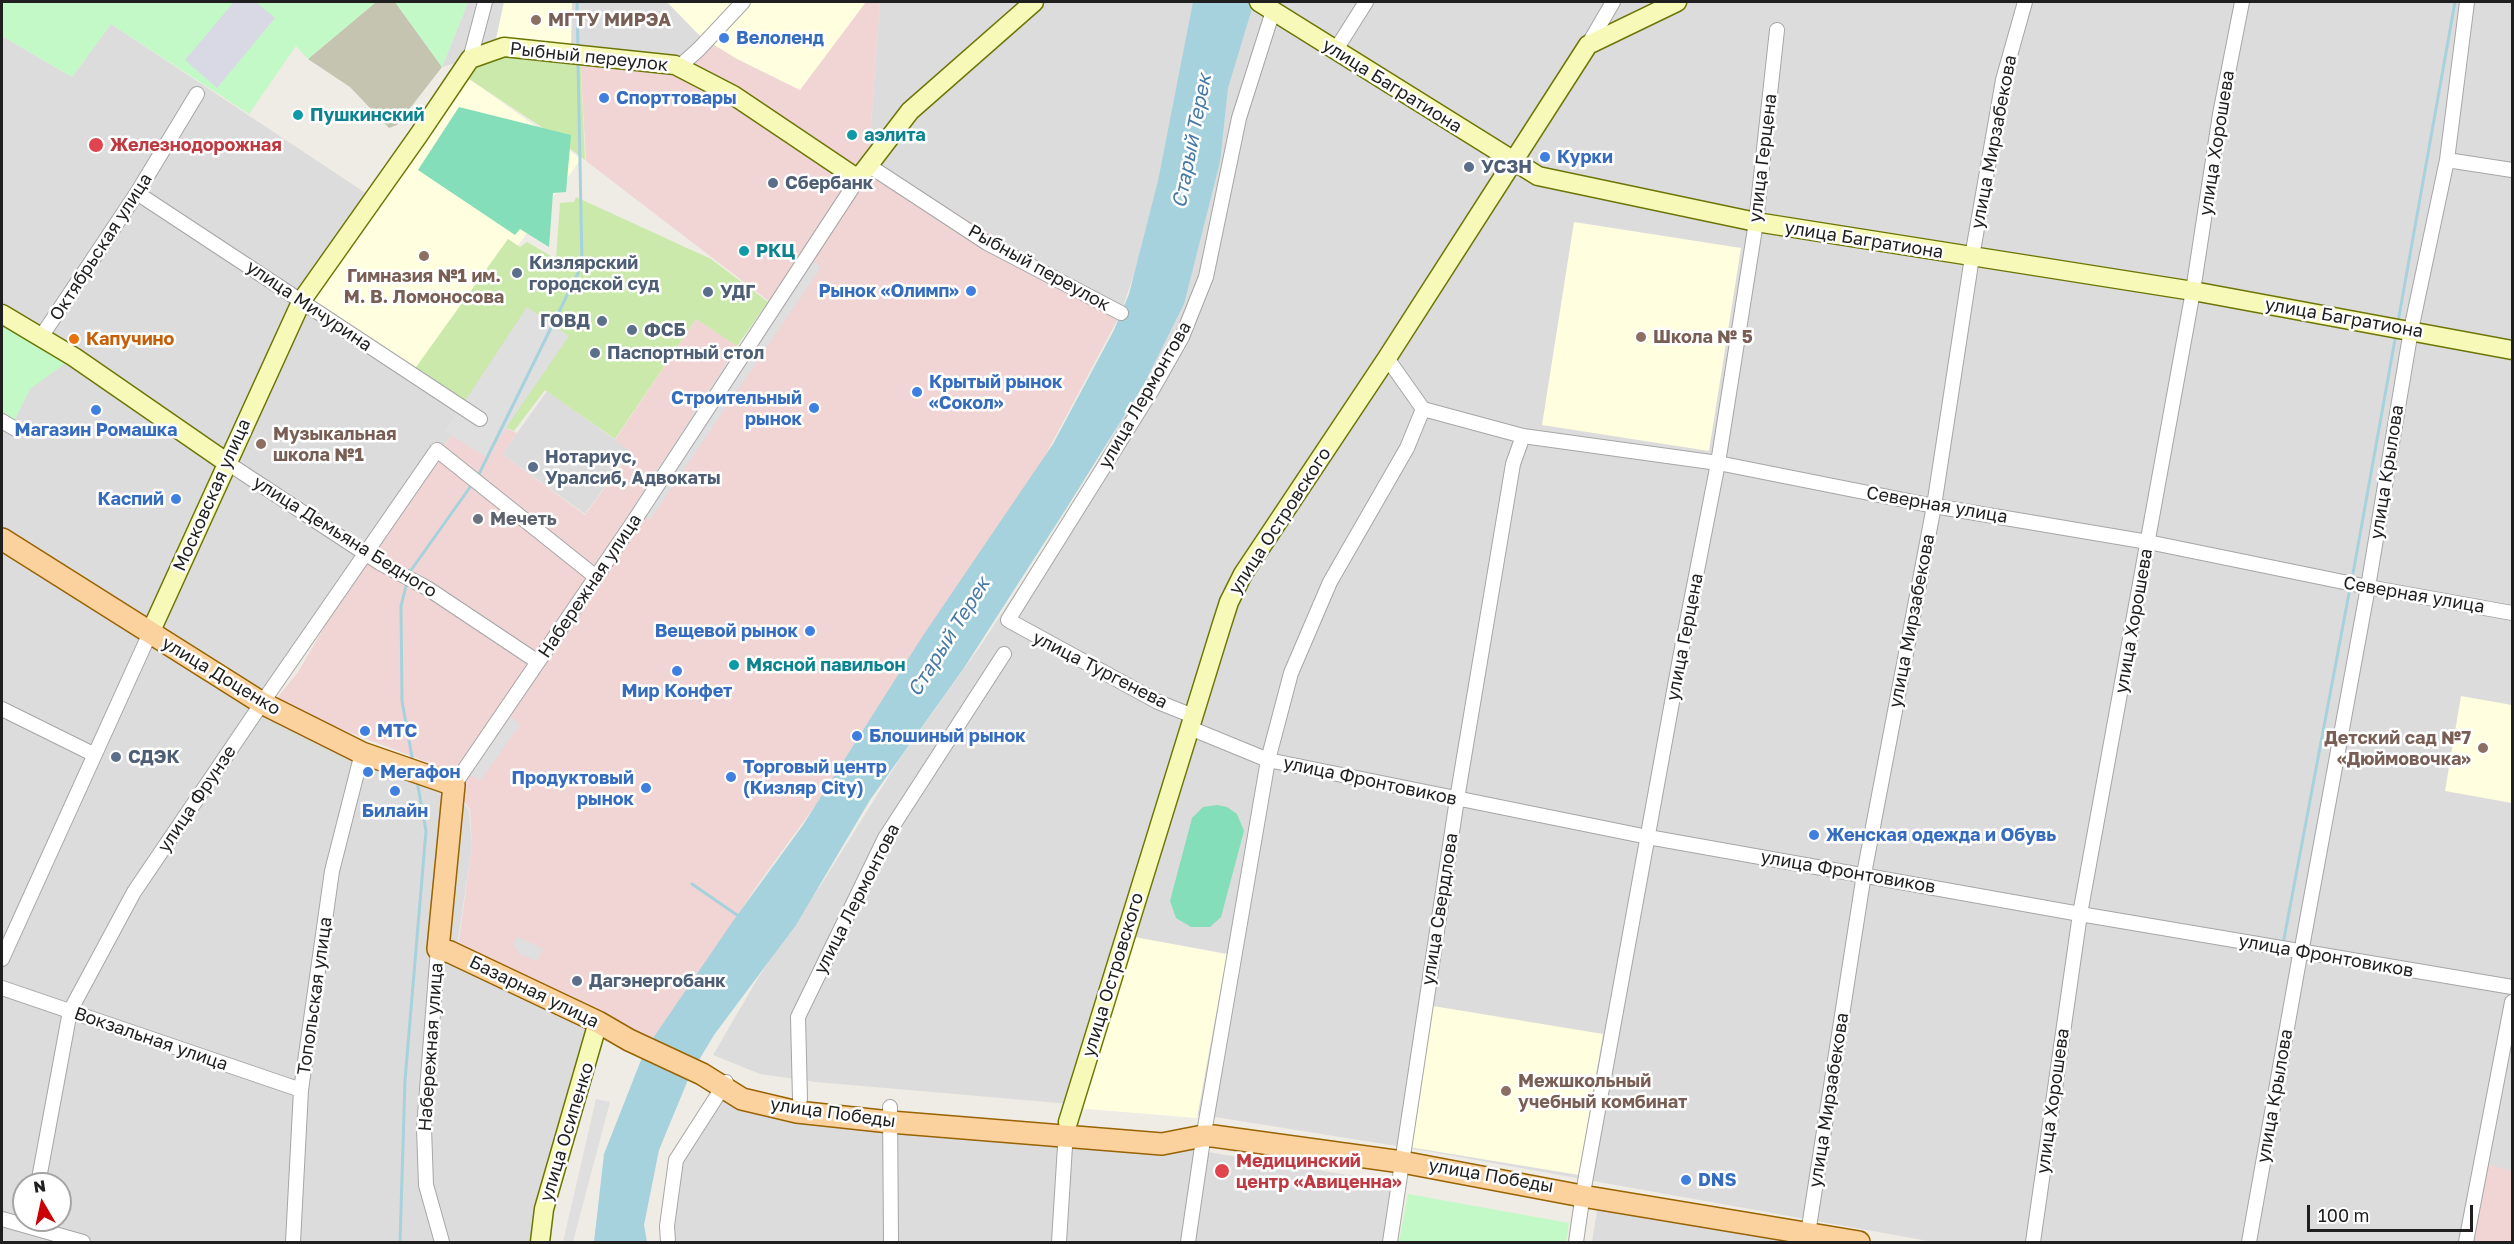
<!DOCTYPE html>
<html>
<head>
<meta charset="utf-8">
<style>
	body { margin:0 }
	#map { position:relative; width:2514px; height:1244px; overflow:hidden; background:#efece5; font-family:"Golos Text",sans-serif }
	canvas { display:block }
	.frame { position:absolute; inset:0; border:3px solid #1f1f1f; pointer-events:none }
	.north { position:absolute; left:12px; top:1172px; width:60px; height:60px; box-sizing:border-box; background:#fff; border:2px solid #a5a5a5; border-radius:50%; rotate:351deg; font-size:16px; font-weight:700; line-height:24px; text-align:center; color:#1f1f1f }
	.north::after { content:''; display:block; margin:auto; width:21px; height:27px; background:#cc0106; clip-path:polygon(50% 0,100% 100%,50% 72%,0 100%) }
	.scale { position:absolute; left:2307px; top:1205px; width:166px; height:27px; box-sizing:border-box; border:3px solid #1f1f1f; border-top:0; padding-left:8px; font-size:18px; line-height:21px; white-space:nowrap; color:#1f1f1f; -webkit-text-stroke:4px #fff; paint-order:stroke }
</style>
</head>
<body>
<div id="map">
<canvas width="2514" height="1244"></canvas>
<div class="frame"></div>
<div class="north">N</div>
<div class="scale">100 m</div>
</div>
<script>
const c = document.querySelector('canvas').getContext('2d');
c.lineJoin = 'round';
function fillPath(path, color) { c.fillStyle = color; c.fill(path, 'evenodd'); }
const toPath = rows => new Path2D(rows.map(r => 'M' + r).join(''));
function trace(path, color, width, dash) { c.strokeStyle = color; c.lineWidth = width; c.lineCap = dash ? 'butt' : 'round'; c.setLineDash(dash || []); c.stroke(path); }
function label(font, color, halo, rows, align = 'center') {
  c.font = font + ' "Golos Text",sans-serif'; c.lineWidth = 5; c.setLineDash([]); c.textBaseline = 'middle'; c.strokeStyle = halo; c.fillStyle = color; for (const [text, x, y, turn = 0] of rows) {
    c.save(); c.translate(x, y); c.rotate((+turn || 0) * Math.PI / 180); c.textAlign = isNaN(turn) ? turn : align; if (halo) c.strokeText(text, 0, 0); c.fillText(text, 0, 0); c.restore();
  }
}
fillPath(toPath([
	[468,2,743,2,679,67,470,59,442,67],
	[880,2,1199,2,1187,42,1163,157,1161,196,1121,312,868,165],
	[1253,2,2512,2,2512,1242,1934,1242,1409,1148,1209,1116,816,1082,760,1074,713,1055,758,978,824,880,899,760,981,645,1067,513,1142,385,1177,318,1198,249,1223,97],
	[111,24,373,198,468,412,267,695,2,536,2,36,72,77],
	[547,391,631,451,585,514,502,454],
	[2,539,150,633,453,791,469,810,472,846,457,947,603,1017,545,1242,2,1242],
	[24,1184,60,1184,60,1220,24,1220],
	[723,1087,890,1131,1063,1147,1202,1145,1188,1242,668,1242,676,1160],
	[1208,1152,1391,1182,1383,1242,1194,1242],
	[1598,1205,1792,1235,1791,1242,1592,1242]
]), '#dddcdc');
fillPath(toPath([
	[743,2,880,2,868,165,909,184,1121,313,1037,471,907,661,833,781,756,887,712,955,652,1040,458,947,472,846,470,810,453,785,458,774,273,703,298,672,367,554,468,412,517,433,502,454,585,515,631,452,615,440,696,319,745,351,774,305,586,161,580,55,675,65],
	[2481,1163,2512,1171,2512,1242,2466,1242]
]), '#f0d5d4');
fillPath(toPath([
	[504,2,572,2,571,48,496,39],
	[667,2,866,2,800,90,737,59,701,37],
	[464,75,581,159,486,289,460,401,306,303],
	[1574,222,1741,248,1709,451,1542,425],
	[2461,696,2512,705,2512,803,2445,791],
	[1129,936,1227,954,1197,1118,1075,1108],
	[1433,1006,1603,1034,1579,1175,1409,1147]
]), '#fffedf');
fillPath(toPath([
	[376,2,395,2,442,67,397,125,389,128,350,87,308,59]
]), '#c4c4b0');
fillPath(toPath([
	[503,49,580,55,585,160,543,128,463,75],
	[576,197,711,259,768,302,737,346,696,319,615,439,545,390,514,431,474,415,414,370,508,239,520,247,527,242,556,259,560,203,574,202]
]), '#cbe9ab');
fillPath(toPath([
	[2,2,376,2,308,59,296,46,249,114,111,24,72,77,2,36],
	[395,2,468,2,442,67],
	[2,315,74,357,30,389,14,421,2,414],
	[1408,1194,1569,1223,1566,1242,1399,1242]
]), '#c2f9c6');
fillPath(toPath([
	[459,107,571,135,566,192,553,193,549,247,520,229,515,235,418,170],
	[1217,805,1227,807,1237,814,1244,831,1221,917,1210,927,1191,927,1176,918,1170,901,1192,818,1203,807]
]), '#83deb9');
fillPath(toPath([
	[808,257,821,267,650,520,634,506,732,354,741,358],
	[527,307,569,336,486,457,445,431],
	[233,457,375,547,365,562,226,473],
	[511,717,520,725,480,781,469,774],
	[517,937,543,948,537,961,519,954,513,943],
	[596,1099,610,1102,573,1242,563,1242]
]), '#dfdfdf');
fillPath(toPath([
	[234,2,256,2,275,18,217,88,185,60]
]), '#d9d9e5');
fillPath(toPath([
	[1193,2,1254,2,1228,88,1220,162,1184,304,1144,384,1066,509,964,668,870,800,796,925,714,1035,690,1075,659,1150,644,1225,647,1242,594,1242,604,1154,645,1050,733,921,803,825,922,637,1053,444,1114,330,1129,294,1158,181]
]), '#a6d2dd');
trace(toPath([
	[577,2,578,49],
	[2398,322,2455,2],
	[477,478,582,265,578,62],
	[409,573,473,483],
	[2352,579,2396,334],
	[407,582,401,606,402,701,413,763],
	[692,884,737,915],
	[2283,944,2350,588],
	[400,1242,405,1080,426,831,417,781]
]), '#a6d2dd', 3);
const street = toPath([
	[1588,45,1613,2],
	[1335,51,1366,2],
	[470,59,485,2],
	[679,67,699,49,743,2],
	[2447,160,2512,170],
	[868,165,987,243,1121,313],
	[137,193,480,419],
	[41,337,137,193,197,94],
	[1387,358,1423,409,1523,436,1718,463,1934,506,2148,542,2368,587,2512,613],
	[2,421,17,430],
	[226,462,380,563,427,588,538,662],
	[2,709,93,754],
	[1193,716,1158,702,1008,620,1152,390,1182,337,1206,277,1239,118,1273,11],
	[1190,728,1268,760,1648,837,2080,914,2512,987],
	[454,785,632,524,858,179],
	[2303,942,2368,587,2411,330,2447,160,2467,2],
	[438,949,424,1128,426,1185,442,1242],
	[2,959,150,633],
	[2,988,301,1090],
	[800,1099,798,1017,885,838,1004,654],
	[890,1107,891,1242],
	[38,1184,70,1011,134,892,262,703,437,450,596,577],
	[2,1219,83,1242],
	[1807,1240,1864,874,1934,506,1972,257,2003,80,2025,2],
	[293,1242,301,1090,332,871,362,753],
	[668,1242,667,1226,676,1160,726,1082],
	[1059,1242,1066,1130],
	[1188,1242,1204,1133,1268,760,1291,673,1330,582,1407,448,1423,409],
	[1390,1242,1457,799,1513,464,1523,436],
	[1576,1242,1583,1193,1680,658,1718,463,1756,222,1777,30],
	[2033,1242,2080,914,2193,291,2220,114,2242,2],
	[2249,1242,2301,949],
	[2466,1242,2512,1002]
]);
const secondary = toPath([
	[1259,2,1538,176,1756,222,2193,291,2512,350],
	[2,314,74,357,226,462],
	[150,633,302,300,418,136,470,59,504,47,675,65,733,95,858,179,910,111,1034,2],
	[1068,1122,1221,627,1229,602,1243,574,1387,358,1588,45,1677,2],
	[540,1242,544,1209,598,1022]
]);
const primary = toPath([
	[2,539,262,703,362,753,454,785,438,949,450,952,598,1022,629,1040,702,1074,742,1099,797,1112,890,1122,1162,1144,1203,1136,1213,1136,1402,1162,1582,1196,1859,1242]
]);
trace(street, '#a6a6a6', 16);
trace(secondary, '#6c7606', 21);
trace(primary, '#986301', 24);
trace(street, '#fff', 14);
trace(secondary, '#f7f9b9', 18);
trace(primary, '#fbd19e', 21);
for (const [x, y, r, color] of [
	[536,20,6,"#8d6e63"],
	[724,38,6,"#3f7fe0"],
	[604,98,6,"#3f7fe0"],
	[298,115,6,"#0f9aa8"],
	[852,135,6,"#0f9aa8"],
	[96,145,8,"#e0444e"],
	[1545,157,6,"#3f7fe0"],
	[1469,167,6,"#5c6f8a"],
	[773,183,6,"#5c6f8a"],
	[744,251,6,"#0f9aa8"],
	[424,256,6,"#8d6e63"],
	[517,273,6,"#5c6f8a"],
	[971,291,6,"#3f7fe0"],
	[708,292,6,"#5c6f8a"],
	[602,321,6,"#5c6f8a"],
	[632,330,6,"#5c6f8a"],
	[1641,337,6,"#8d6e63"],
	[74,339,6,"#e8710a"],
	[595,353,6,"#5c6f8a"],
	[917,392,6,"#3f7fe0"],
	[814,408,6,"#3f7fe0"],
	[96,410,6,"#3f7fe0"],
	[261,444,6,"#8d6e63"],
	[533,467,6,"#5c6f8a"],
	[176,499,6,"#3f7fe0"],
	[478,519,6,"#6b7280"],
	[810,631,6,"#3f7fe0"],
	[734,665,6,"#0f9aa8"],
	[677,671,6,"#3f7fe0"],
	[365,731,6,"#3f7fe0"],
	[857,736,6,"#3f7fe0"],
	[2483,748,6,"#8d6e63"],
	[116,757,6,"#5c6f8a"],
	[368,772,6,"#3f7fe0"],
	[731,777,6,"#3f7fe0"],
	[646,788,6,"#3f7fe0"],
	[395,791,6,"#3f7fe0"],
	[1814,835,6,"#3f7fe0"],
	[577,981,6,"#5c6f8a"],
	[1506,1091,6,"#8d6e63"],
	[1222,1171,8,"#e0444e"],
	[1686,1180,6,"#3f7fe0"]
]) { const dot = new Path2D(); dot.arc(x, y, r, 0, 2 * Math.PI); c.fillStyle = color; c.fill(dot); trace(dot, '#fff', 2); }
label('bold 18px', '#785e54', '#fff', [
	["МГТУ МИРЭА",548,20],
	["Гимназия №1 им.",424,276,"center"],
	["М. В. Ломоносова",424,297,"center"],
	["Школа № 5",1653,337],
	["Музыкальная",273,434],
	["школа №1",273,455],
	["Детский сад №7",2471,738,"right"],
	["«Дюймовочка»",2471,759,"right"],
	["Межшкольный",1518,1081],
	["учебный комбинат",1518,1102]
], 'left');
label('bold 18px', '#366cbe', '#fff', [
	["Велоленд",736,38],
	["Спорттовары",616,98],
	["Курки",1557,157],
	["Рынок «Олимп»",959,291,"right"],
	["Крытый рынок",929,382],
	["«Сокол»",929,403],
	["Строительный",802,398,"right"],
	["рынок",802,419,"right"],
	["Магазин Ромашка",96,430,"center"],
	["Каспий",164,499,"right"],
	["Вещевой рынок",798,631,"right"],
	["Мир Конфет",677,691,"center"],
	["МТС",377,731],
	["Блошиный рынок",869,736],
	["Торговый центр",743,767],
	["(Кизляр City)",743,788],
	["Мегафон",380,772],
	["Продуктовый",634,778,"right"],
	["рынок",634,799,"right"],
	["Билайн",395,811,"center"],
	["Женская одежда и Обувь",1826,835],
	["DNS",1698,1180]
], 'left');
label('18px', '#1f1f1f', '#fff', [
	["Рыбный переулок",589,57,6],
	["улица Багратиона",1392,86,32],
	["улица Мирзабекова",1994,142,-79],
	["улица Хорошева",2217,143,-81],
	["улица Герцена",1763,158,-83],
	["улица Багратиона",1864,240,9],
	["Октябрьская улица",101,247,-57],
	["Рыбный переулок",1039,268,29],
	["улица Мичурина",309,306,34],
	["улица Багратиона",2344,318,10],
	["улица Лермонтова",1145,395,-60],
	["улица Крылова",2387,472,-81],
	["Московская улица",212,495,-66],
	["Северная улица",1937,505,10],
	["улица Островского",1280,521,-57],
	["улица Демьяна Бедного",345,537,32],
	["Набережная улица",590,586,-56],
	["Северная улица",2414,595,10],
	["улица Мирзабекова",1912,621,-79],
	["улица Хорошева",2134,621,-80],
	["улица Герцена",1685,637,-79],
	["улица Тургенева",1100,670,27],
	["улица Доценко",221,676,31],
	["улица Фронтовиков",1370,781,12],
	["улица Фрунзе",197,799,-56],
	["улица Фронтовиков",1848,872,10],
	["улица Лермонтова",857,899,-63],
	["улица Свердлова",1440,909,-81],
	["улица Фронтовиков",2326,956,10],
	["улица Островского",1113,975,-73],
	["Базарная улица",534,992,26],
	["Топольская улица",315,996,-82],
	["Вокзальная улица",151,1039,19],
	["Набережная улица",431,1047,-86],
	["улица Крылова",2275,1096,-80],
	["улица Мирзабекова",1829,1100,-81],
	["улица Хорошева",2053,1101,-82],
	["улица Победы",833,1113,8],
	["улица Осипенко",567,1132,-73],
	["улица Победы",1491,1176,10]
]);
label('bold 18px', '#0d838f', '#fff', [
	["Пушкинский",310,115],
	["аэлита",864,135],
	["РКЦ",756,251],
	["Мясной павильон",746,665]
], 'left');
label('bold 18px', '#be3a42', '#fff', [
	["Железнодорожная",110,145],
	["Медицинский",1236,1161],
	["центр «Авиценна»",1236,1182]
], 'left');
label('bold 18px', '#4e5e75', '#fff', [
	["УСЗН",1481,167],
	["Сбербанк",785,183],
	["Кизлярский",529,263],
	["городской суд",529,284],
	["УДГ",720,292],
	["ГОВД",590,321,"right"],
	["ФСБ",644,330],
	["Паспортный стол",607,353],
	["Нотариус,",545,457],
	["Уралсиб, Адвокаты",545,478],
	["СДЭК",128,757],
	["Дагэнергобанк",589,981]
], 'left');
label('bold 18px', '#c56008', '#fff', [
	["Капучино",86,339]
], 'left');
label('bold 18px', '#5b616d', '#fff', [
	["Мечеть",490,519]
], 'left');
label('italic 20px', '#487aa6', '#fff', [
	["Старый Терек",1192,141,-79],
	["Старый Терек",949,637,-58]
]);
</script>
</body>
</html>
